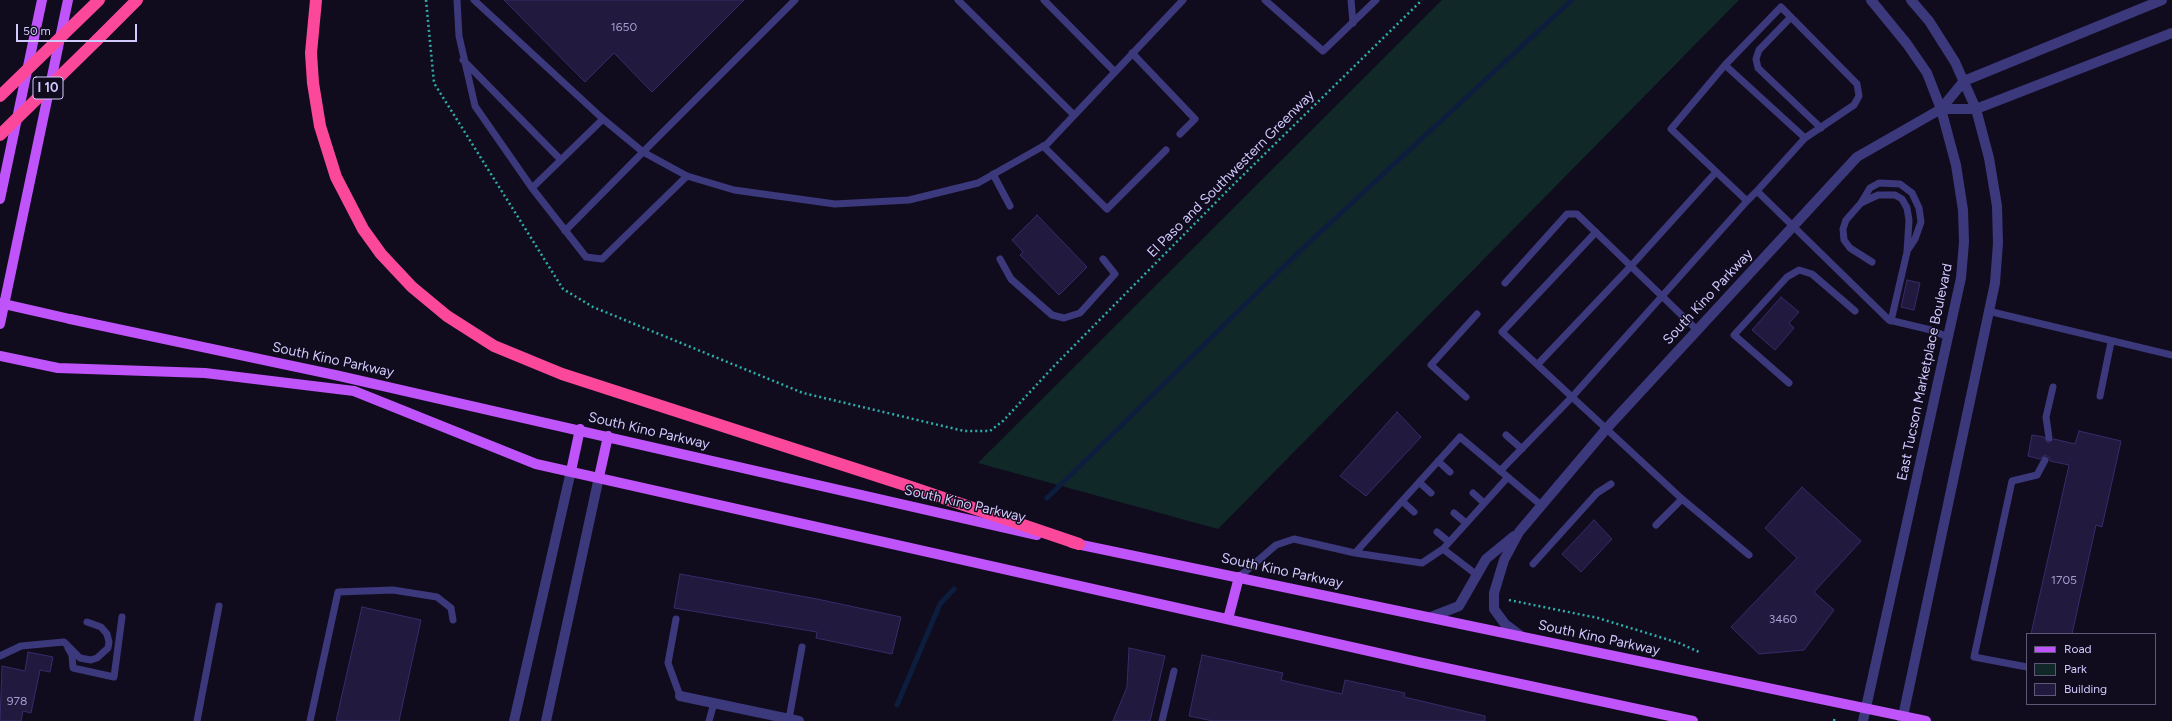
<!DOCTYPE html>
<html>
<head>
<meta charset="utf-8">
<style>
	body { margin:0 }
	#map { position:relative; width:2172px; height:721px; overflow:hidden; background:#100c1e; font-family:Figtree,sans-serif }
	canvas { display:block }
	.legend { position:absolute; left:2026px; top:633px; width:130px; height:72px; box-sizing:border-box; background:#100c1e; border:1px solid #5d5878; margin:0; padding:5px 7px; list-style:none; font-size:12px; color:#d1cafe }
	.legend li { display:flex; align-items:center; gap:8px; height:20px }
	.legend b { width:20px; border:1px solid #5d5878 }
	.scale { position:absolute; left:16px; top:24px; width:121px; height:18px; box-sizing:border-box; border:2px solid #d1cafe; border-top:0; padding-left:5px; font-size:12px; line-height:14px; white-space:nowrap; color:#d1cafe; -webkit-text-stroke:3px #100c1e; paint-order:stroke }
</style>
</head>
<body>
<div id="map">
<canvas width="2172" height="721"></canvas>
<ul class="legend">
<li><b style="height:5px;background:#c054fb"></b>Road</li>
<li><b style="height:11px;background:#102827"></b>Park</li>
<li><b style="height:11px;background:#21193e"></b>Building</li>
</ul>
<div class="scale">50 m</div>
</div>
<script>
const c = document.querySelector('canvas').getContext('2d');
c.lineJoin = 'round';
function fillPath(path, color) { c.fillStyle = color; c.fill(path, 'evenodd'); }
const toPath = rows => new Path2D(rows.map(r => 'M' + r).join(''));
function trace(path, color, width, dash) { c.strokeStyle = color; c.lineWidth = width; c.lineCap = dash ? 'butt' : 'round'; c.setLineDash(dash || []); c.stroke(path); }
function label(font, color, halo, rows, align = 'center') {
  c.font = font + ' Figtree,sans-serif'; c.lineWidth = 3; c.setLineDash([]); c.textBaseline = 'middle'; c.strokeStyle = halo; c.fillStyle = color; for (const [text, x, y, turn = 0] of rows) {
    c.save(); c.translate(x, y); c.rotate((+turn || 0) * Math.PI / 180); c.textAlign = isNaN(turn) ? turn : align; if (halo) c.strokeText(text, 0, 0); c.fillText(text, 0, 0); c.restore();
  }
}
fillPath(toPath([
	[1442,0,1739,0,1218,529,978,463]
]), '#102827');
trace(toPath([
	[1047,498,1302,249,1572,0],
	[897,705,940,604,954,589]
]), '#0c1d3e', 5);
const building = toPath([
	[504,0,744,0,652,92,614,53,585,82,504,0],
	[1037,215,1087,267,1059,295,1020,255,1023,252,1012,240,1037,215],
	[1907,280,1920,283,1914,310,1901,307,1907,280],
	[1781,297,1799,312,1789,323,1794,328,1775,350,1752,330,1781,297],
	[1397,412,1421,437,1366,496,1340,476,1397,412],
	[2079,431,2121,441,2102,527,2096,525,2072,634,2031,634,2069,465,2050,461,2049,457,2045,455,2040,459,2028,456,2032,435,2044,437,2048,443,2054,439,2075,444,2079,431],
	[1802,487,1861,541,1814,592,1834,610,1804,650,1759,654,1731,627,1797,558,1765,528,1802,487],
	[1594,520,1612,539,1581,572,1562,554,1594,520],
	[680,574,817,599,901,617,892,654,816,638,817,632,674,608,680,574],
	[362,607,421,620,399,721,336,721,362,607],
	[1129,648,1165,656,1150,721,1113,721,1127,687,1129,648],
	[28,652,53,657,50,672,40,670,31,713,23,711,21,721,0,721,2,666,25,671,28,652],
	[1202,655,1283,673,1281,680,1342,694,1345,680,1405,693,1404,697,1485,716,1485,721,1213,721,1189,716,1202,655]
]);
fillPath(building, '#21193e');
trace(building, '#392b6a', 1);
trace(toPath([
	[426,0,434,83,563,289,593,307,803,393,964,431,990,431,1003,421,1055,365,1231,187,1422,0],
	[1509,600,1598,618,1679,643,1699,652],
	[1834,721,1835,716]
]), '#2fada7', 2.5, [2, 3]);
trace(toPath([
	[457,0,459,36,475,106,532,188,586,257,602,259,687,176],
	[474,0,603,119,643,152,565,231],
	[795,0,643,152,687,176,734,190,835,204,909,200,978,183,1047,144,1183,0],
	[958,0,1074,115],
	[1044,0,1115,72],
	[1265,0,1323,51,1376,0],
	[1351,0,1353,23],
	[1791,17,1759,50,1756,59,1758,68,1821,128],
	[1132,53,1195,119,1180,134],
	[463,60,561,160],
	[1725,65,1671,129,1747,201,1757,191],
	[1805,138,1725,65,1781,7,1857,84,1859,96,1854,105,1805,138,1757,191,1889,320,1931,330,1948,337],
	[1043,146,1107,209,1166,150],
	[993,174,1010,206],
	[532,188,603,119],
	[1747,201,1572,397,1682,499,1749,555],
	[1861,203,1870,188,1879,183,1900,184,1912,193,1919,208,1921,222,1915,239,1907,251],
	[1000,259,1011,279,1052,315,1064,318,1080,313,1115,274,1103,259],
	[1872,262,1850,248,1844,240,1843,229,1846,220,1861,203,1878,195,1895,195,1902,199,1907,208,1909,220,1907,252,1891,321],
	[1505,283,1567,214,1577,214,1697,330],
	[1988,311,2172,355],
	[1538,364,1631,266,1716,172],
	[1789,383,1734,335,1787,277,1799,270,1812,274,1855,311],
	[2100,396,2111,342],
	[1466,397,1431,365,1477,314],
	[1506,435,1522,449],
	[2049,438,2046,417,2053,387],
	[1438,461,1450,472],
	[1500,471,1572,397,1502,332,1596,232],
	[1419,482,1431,493],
	[1473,493,1484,503],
	[1402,501,1414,512],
	[1454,513,1466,523],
	[1656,525,1682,499],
	[1437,532,1449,542],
	[1443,549,1477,575],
	[1355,553,1422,563,1443,549,1508,477],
	[1533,564,1597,493,1611,484],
	[1239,577,1276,545,1294,539,1355,553,1460,437,1541,505],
	[676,619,668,663,680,696],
	[68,648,72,655,73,668,114,677,122,617],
	[0,656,21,646,64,642,80,658,91,660,97,658,108,648,109,642,107,634,101,627,87,622],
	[2027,667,1974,657,2012,481,2037,475,2045,460],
	[789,719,802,647],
	[197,721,219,606],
	[310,721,338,592,393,590,437,597,451,608,453,620],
	[709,721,714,703],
	[1162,721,1174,671]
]), '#3c387c', 7);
trace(toPath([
	[1941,109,1976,109,2172,33],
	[1431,617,1459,606,1486,559,1514,536],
	[1521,636,1505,624,1494,609,1494,593,1504,560,1519,532,1607,428,1857,157,1941,109,1964,81,2162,0],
	[680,696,799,721],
	[514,721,571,471],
	[546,721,599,477],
	[1863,721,1961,278,1964,242,1963,210,1956,165,1941,109,1927,73,1907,44,1871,0],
	[1902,721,1995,283,1998,243,1997,206,1989,158,1976,109,1955,62,1929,21,1911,0]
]), '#3c387c', 10);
trace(toPath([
	[0,199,42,0],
	[70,319,335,375,1037,535],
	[0,324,68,0],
	[0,356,58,368,205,373,354,391,536,464,1418,662,1693,721],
	[571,471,580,429],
	[599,477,608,436],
	[1072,543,1926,721],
	[1228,619,1239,577]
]), '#c054fb', 10);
trace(toPath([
	[316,0,311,53,313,83,320,126,336,177,363,229,381,254,412,287,447,316,494,346,562,374,902,484,1079,544],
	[97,40,137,0]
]), '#fb489b', 12);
trace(toPath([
	[0,303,70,319]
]), '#c054fb', 10);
trace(toPath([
	[0,96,99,0],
	[0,135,97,40]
]), '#fb489b', 12);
label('12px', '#a59ece', null, [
	["1650",624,27],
	["1705",2064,580],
	["3460",1783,619],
	["978",17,701]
]);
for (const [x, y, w] of [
	[48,88,30]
]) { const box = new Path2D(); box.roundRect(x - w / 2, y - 11, w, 22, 3); c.fillStyle = '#100c1e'; c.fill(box); trace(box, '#d1cafe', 1); }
label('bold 13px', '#d1cafe', null, [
	["I 10",48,88]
]);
label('14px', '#d1cafe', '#100c1e', [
	["El Paso and Southwestern Greenway",1231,174,-45],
	["South Kino Parkway",1708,297,-47],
	["South Kino Parkway",333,360,12],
	["East Tucson Marketplace Boulevard",1925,372,-78],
	["South Kino Parkway",649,431,13],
	["South Kino Parkway",965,504,13],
	["South Kino Parkway",1282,571,12],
	["South Kino Parkway",1599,638,12]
]);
</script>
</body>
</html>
